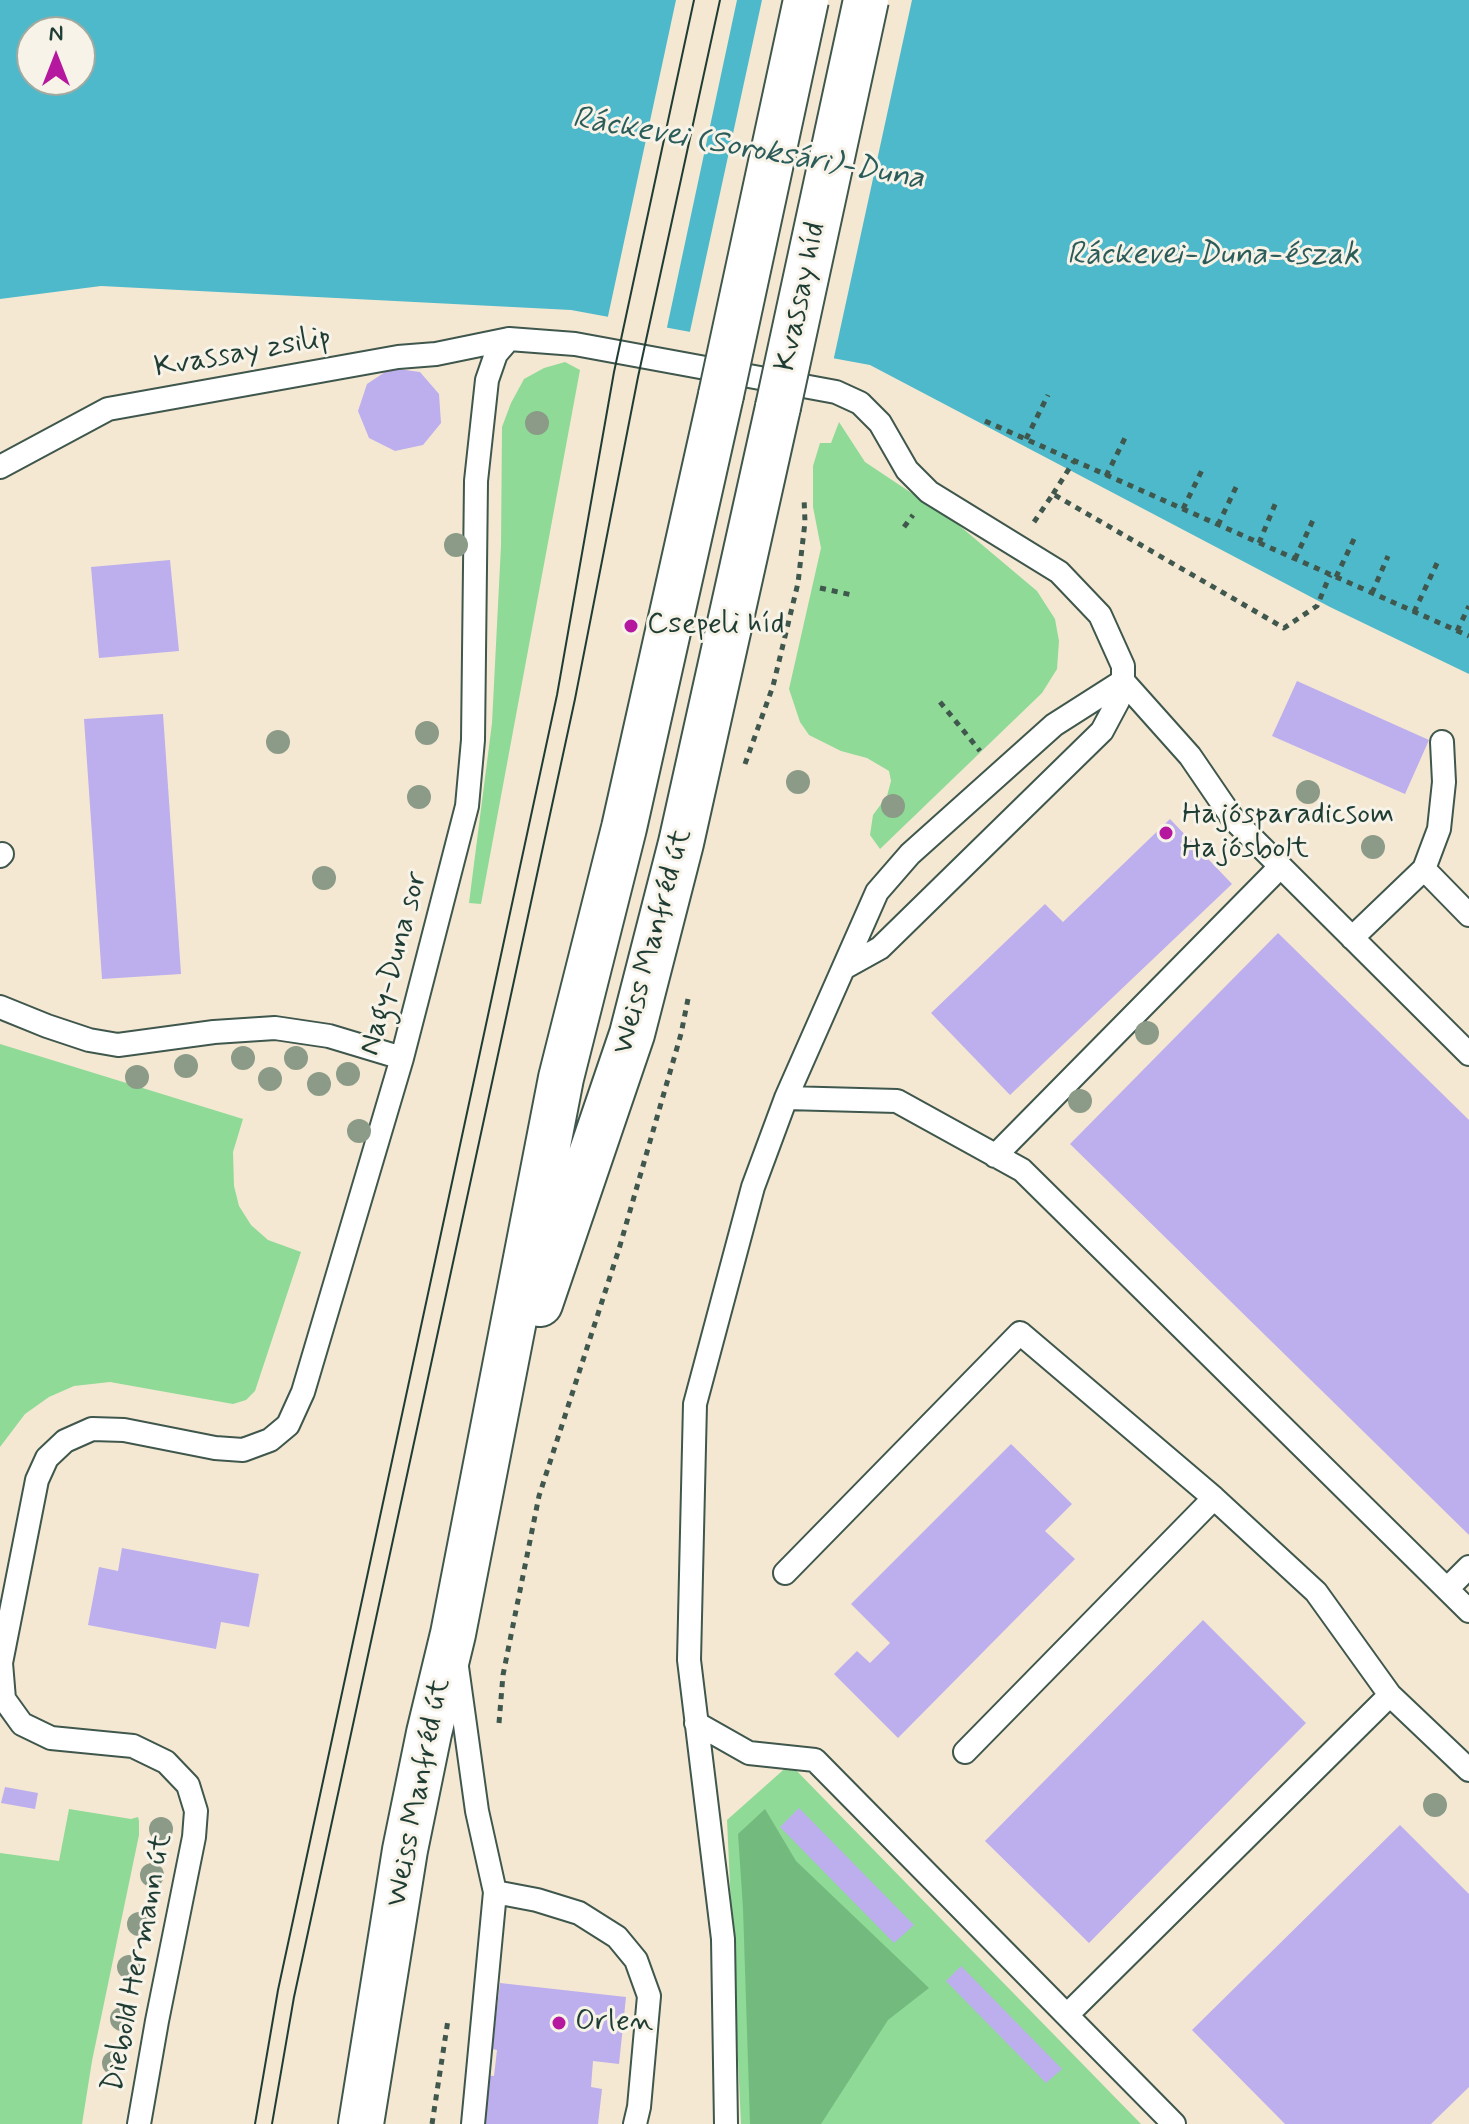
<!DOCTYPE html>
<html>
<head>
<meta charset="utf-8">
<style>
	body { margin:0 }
	#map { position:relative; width:1469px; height:2124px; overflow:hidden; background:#f4e8d3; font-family:Mynerve,sans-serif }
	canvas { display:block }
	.north { position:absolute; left:16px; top:16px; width:80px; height:80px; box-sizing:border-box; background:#f7f3e8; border:2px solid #a1aaa0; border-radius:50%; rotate:0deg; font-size:22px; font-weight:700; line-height:32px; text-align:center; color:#1f3d34 }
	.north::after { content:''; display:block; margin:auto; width:28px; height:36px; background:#b5179e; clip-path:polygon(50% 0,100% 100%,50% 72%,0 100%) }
</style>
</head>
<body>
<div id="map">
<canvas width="1469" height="2124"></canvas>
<div class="north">N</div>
</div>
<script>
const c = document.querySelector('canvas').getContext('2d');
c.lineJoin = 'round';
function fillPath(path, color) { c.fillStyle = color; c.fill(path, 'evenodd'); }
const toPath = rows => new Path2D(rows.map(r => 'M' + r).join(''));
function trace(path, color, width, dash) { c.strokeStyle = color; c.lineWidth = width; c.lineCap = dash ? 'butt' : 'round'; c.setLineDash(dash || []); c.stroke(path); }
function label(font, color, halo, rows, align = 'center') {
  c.font = font + ' Mynerve,sans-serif'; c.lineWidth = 6; c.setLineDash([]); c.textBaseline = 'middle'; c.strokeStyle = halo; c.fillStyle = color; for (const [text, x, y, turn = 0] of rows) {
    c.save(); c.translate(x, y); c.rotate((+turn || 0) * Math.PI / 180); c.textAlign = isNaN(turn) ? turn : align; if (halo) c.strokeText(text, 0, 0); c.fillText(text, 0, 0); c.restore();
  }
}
fillPath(toPath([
	[565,362,580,370,481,904,469,903,492,723,501,546,502,427,511,403,524,379,544,368],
	[839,422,865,462,955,522,1037,591,1055,619,1059,641,1057,669,1042,693,880,849,870,835,873,815,887,796,891,781,889,771,867,758,841,751,809,735,800,722,789,689,821,548,813,507,813,466,820,443,831,443],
	[0,1044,243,1119,233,1152,234,1186,239,1206,251,1225,268,1240,301,1252,255,1391,246,1400,233,1404,110,1382,74,1386,49,1397,25,1414,0,1447],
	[790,1764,1141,2124,741,2124,727,1820],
	[69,1809,131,1819,138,1817,139,1821,139,1835,92,2061,82,2124,0,2124,0,1853,59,1861]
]), '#8fda96');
fillPath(toPath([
	[765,1809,796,1861,929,1988,888,2020,821,2124,750,2124,743,1908,738,1834]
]), '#73ba7f');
fillPath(toPath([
	[0,0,1469,0,1469,674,1330,607,870,365,571,310,101,286,0,299],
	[32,32,80,32,80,80,32,80]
]), '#4eb9ca');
fillPath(toPath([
	[676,0,737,0,666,332,607,321],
	[762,0,912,0,833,362,689,336]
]), '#f4e8d3');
fillPath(toPath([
	[391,368,420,372,439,394,441,423,423,445,395,451,369,438,358,411,367,384],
	[170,560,179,651,99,658,91,567],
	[1297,681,1429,740,1405,794,1272,736],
	[163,714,181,974,102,979,84,719],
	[1170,819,1232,884,1010,1095,931,1013,1045,904,1063,922],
	[1278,933,1469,1120,1469,1535,1070,1144],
	[1011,1444,1072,1504,1045,1531,1075,1559,898,1738,834,1674,857,1651,870,1663,890,1643,851,1604],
	[122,1548,259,1574,249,1627,221,1622,216,1649,88,1625,99,1567,118,1571],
	[1203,1620,1306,1723,1089,1943,985,1841],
	[5,1787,38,1793,35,1809,1,1803],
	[799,1808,914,1925,894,1943,780,1827],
	[1400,1825,1469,1894,1469,2087,1431,2124,1285,2124,1192,2030],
	[961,1966,1062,2069,1046,2083,946,1981],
	[500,1983,626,1997,619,2064,593,2061,591,2087,602,2089,598,2124,478,2124,483,2075,494,2076,497,2050,492,2049]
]), '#bdaeed');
const service = toPath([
	[0,467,108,409,398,357,436,354,509,339,575,344,836,392,860,403,880,423,907,470,929,492,1059,572,1100,615,1123,666,1123,681,1118,701,1102,731,880,948,844,968],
	[1123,681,1190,756,1233,819,1469,1054],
	[0,856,2,854],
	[1424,869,1469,915],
	[1352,938,1424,869,1439,829,1444,782,1442,742],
	[0,1007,47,1026,89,1040,118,1045,214,1032,275,1028,329,1036,402,1058],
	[786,1098,897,1101,1022,1170,1469,1611],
	[995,1156,1280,867],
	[785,1573,1020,1333,1214,1498,1316,1592,1390,1695,1469,1770],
	[1447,1589,1469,1567],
	[457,1667,477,1811,495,1892,473,2124],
	[696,1723,749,1753,815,1760,1174,2124],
	[965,1752,1214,1498],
	[495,1892,537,1900,579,1913,617,1937,636,1960,649,1996,639,2107,635,2124],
	[1067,2015,1390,1695],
	[139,2124,157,2021,194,1837,196,1811,188,1785,166,1762,133,1746,51,1738,22,1724,4,1699,1,1663,37,1480,47,1458,65,1441,92,1429,124,1430,215,1448,243,1450,270,1440,288,1425,303,1392,402,1058,467,806,473,740,476,481,487,380,496,354,509,339],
	[726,2124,723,1939,689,1660,695,1404,753,1187,786,1098,877,892,910,854,1054,725,1123,681]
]);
const secondary = toPath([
	[540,1304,632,1034,681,843,778,407],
	[361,2124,405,1850,429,1733,453,1634,561,1078,624,828,721,395]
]);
trace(service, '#3f574c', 26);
trace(secondary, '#3f574c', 48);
trace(toPath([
	[985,421,1469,636],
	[1026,439,1048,395],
	[1106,476,1127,434],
	[1053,494,1074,461],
	[1183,509,1203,468],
	[1034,522,1053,494,1284,628,1317,606,1330,575],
	[1218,525,1237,485],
	[904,527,913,515],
	[1259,543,1276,502],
	[1295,559,1314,518],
	[1336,577,1354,539],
	[820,588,852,595],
	[1372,593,1388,556],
	[1414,612,1439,559],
	[1457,631,1469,606],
	[940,702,980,751],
	[745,764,773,686,798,583,805,522,804,498],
	[499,1723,503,1675,539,1496,619,1249,681,1034,688,999],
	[432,2124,448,2020]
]), '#3f574c', 5, [6, 6]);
trace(service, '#fff', 22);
trace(secondary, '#fff', 44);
trace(toPath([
	[255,2124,278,1990,557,695,614,372,694,0],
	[272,2124,294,1997,575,699,638,377,720,0]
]), '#1f3d34', 2);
const secondaryBridge = toPath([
	[721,395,806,0],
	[778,407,866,0]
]);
trace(secondaryBridge, '#3f574c', 48, []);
trace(secondaryBridge, '#fff', 44);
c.fillStyle = '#8b9b87';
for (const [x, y] of [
	[537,423],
	[456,545],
	[427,733],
	[278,742],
	[798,782],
	[1308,792],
	[419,797],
	[893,806],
	[1373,847],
	[324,878],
	[1147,1033],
	[243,1058],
	[296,1058],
	[186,1066],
	[348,1074],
	[137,1077],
	[270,1079],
	[319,1084],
	[1080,1101],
	[359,1131],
	[1435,1805],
	[161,1829],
	[152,1875],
	[139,1924],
	[129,1967],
	[122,2019],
	[114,2063]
]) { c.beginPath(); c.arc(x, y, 12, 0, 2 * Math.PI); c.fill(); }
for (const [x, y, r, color] of [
	[631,626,8,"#b5179e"],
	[1166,833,8,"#b5179e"],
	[559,2023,8,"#b5179e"]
]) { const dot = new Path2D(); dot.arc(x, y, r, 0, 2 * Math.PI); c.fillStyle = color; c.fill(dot); trace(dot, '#f7f3e8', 3); }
label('30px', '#1f3d34', '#f7f3e8', [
	["Kvassay híd",802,297,-78],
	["Kvassay zsilip",243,354,-10],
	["Weiss Manfréd út",654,942,-75],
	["Nagy-Duna sor",395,964,-75],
	["Weiss Manfréd út",420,1793,-79],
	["Diebold Hermann út",139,1963,-79]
]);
label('30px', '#1f3d34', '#f7f3e8', [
	["Csepeli híd",647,626],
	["Hajósparadicsom",1182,816],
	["Hajósbolt",1182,850],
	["Orlen",575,2023]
], 'left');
label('italic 32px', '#2b5c5a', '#f7f3e8', [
	["Ráckevei (Soroksári)-Duna",748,150,10],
	["Ráckevei-Duna-észak",1213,256]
]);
</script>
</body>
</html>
